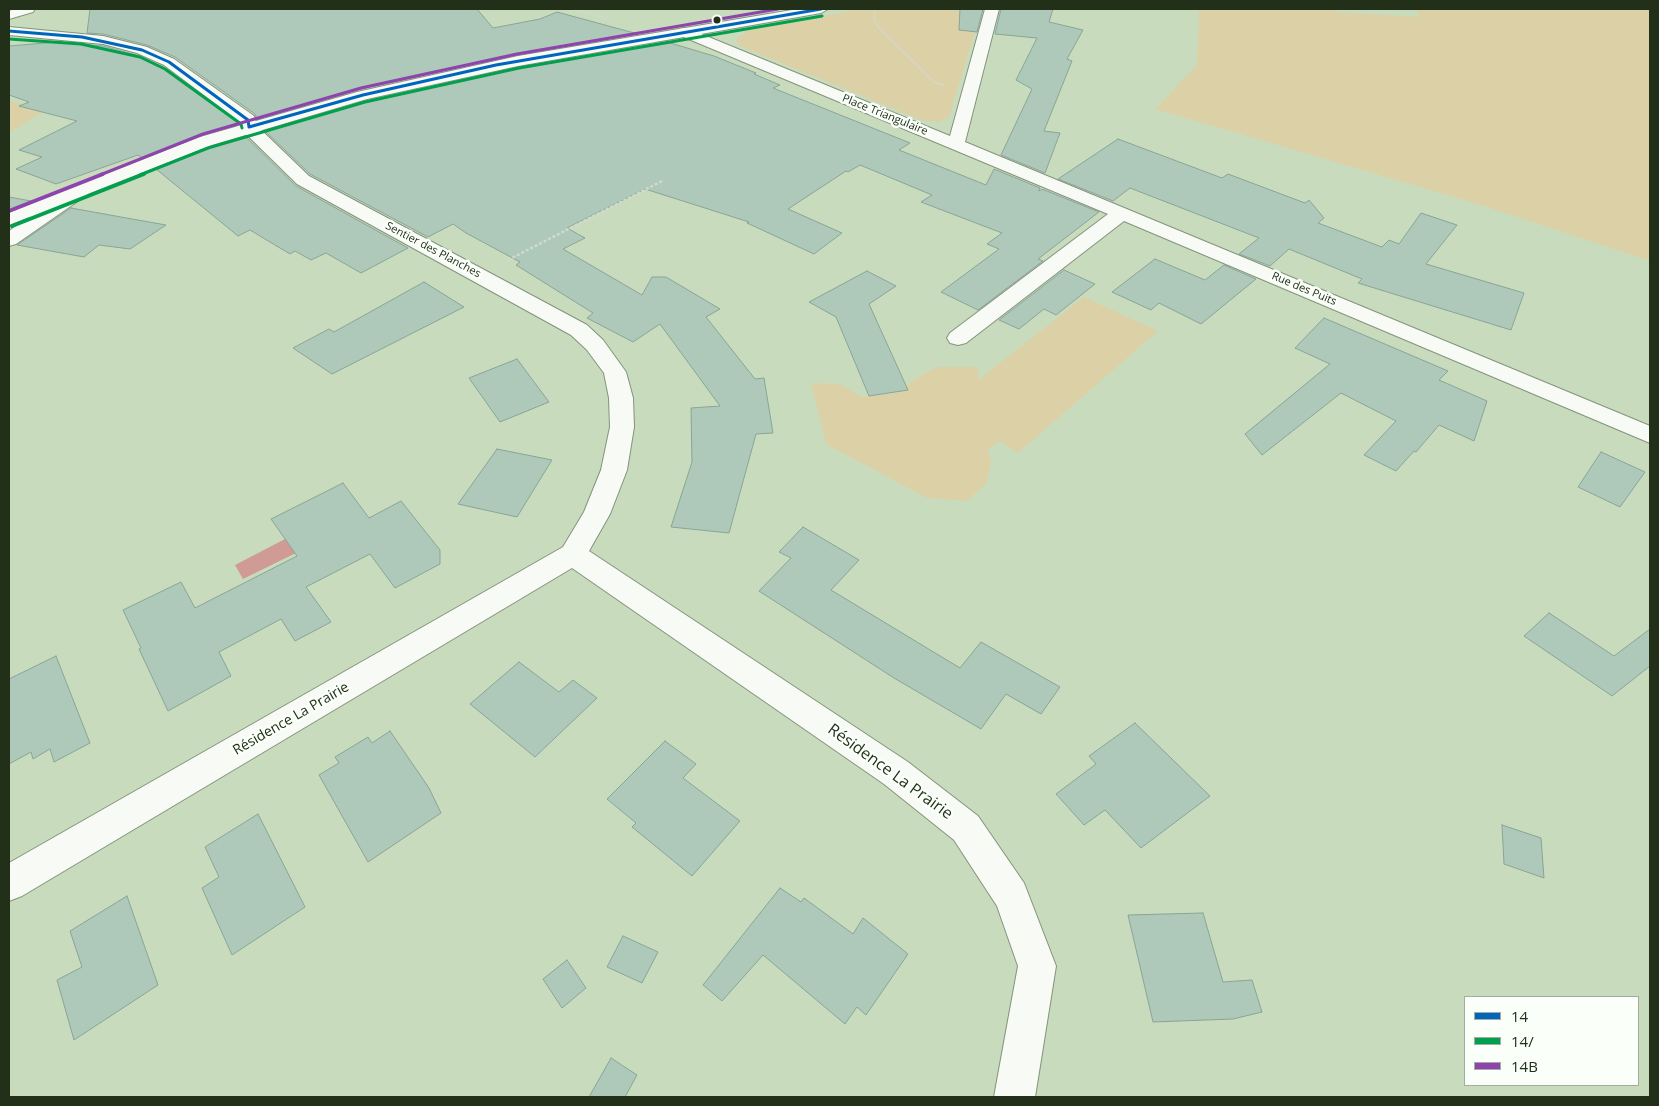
<!DOCTYPE html>
<html>
<head>
<meta charset="utf-8">
<style>
	body { margin:0 }
	#map { position:relative; width:1659px; height:1106px; overflow:hidden; background:#c8dcbd; font-family:"Open Sans",sans-serif }
	canvas { display:block }
	.frame { position:absolute; inset:0; border:10px solid #22301a; pointer-events:none }
	.legend { position:absolute; left:1464px; top:996px; width:175px; height:90px; box-sizing:border-box; background:#fbfff9; border:1px solid #a4aca0; margin:0; padding:6px 9px; list-style:none; font-size:15px; color:#22301a }
	.legend li { display:flex; align-items:center; gap:10px; height:25px }
	.legend b { width:25px; border:1px solid #a4aca0 }
</style>
</head>
<body>
<div id="map">
<canvas width="1659" height="1106"></canvas>
<div class="frame"></div>
<ul class="legend">
<li><b style="height:6px;background:#0065bd"></b>14</li>
<li><b style="height:6px;background:#02a04e"></b>14/</li>
<li><b style="height:6px;background:#8e44ad"></b>14B</li>
</ul>
</div>
<script>
const c = document.querySelector('canvas').getContext('2d');
c.lineJoin = 'round';
function fillPath(path, color) { c.fillStyle = color; c.fill(path, 'evenodd'); }
const toPath = rows => new Path2D(rows.map(r => 'M' + r).join(''));
function trace(path, color, width, dash) { c.strokeStyle = color; c.lineWidth = width; c.lineCap = dash ? 'butt' : 'round'; c.setLineDash(dash || []); c.stroke(path); }
function label(font, color, halo, rows, align = 'center') {
  c.font = font + ' "Open Sans",sans-serif'; c.lineWidth = 5; c.setLineDash([]); c.textBaseline = 'middle'; c.strokeStyle = halo; c.fillStyle = color; for (const [text, x, y, turn = 0] of rows) {
    c.save(); c.translate(x, y); c.rotate((+turn || 0) * Math.PI / 180); c.textAlign = isNaN(turn) ? turn : align; if (halo) c.strokeText(text, 0, 0); c.fillText(text, 0, 0); c.restore();
  }
}
fillPath(toPath([
	[860,9,982,9,949,117,939,122,921,120,740,46,736,40,748,30],
	[1199,9,1328,9,1338,12,1420,17,1415,9,1650,9,1650,261,1478,204,1155,109,1197,65],
	[9,101,44,111,9,133],
	[1084,297,1158,331,1018,453,999,441,988,449,991,462,987,483,967,501,927,498,826,444,811,383,840,384,862,397,897,393,917,378,937,367,978,367,978,380]
]), '#dcd0a6');
fillPath(toPath([
	[287,538,296,553,243,579,235,565]
]), '#d09a95');
const building = toPath([
	[90,9,477,9,493,28,540,19,557,12,638,34,518,54,357,90,257,119,255,114,175,57,147,45,103,34,87,33,90,9],
	[960,9,983,9,977,32,959,30,960,9],
	[1001,9,1053,9,1049,22,1083,30,1067,59,1072,61,1044,131,1060,133,1045,173,1001,155,1032,89,1016,80,1037,38,995,34,1001,9],
	[57,42,103,46,136,55,163,67,239,124,199,135,142,158,138,155,56,184,16,169,42,157,19,150,77,121,19,106,29,102,9,95,9,46,57,42],
	[667,42,714,56,756,73,754,74,780,85,773,88,910,143,899,150,986,185,994,169,1040,188,1039,191,1042,189,1099,212,1038,259,1043,261,978,310,941,292,999,249,987,244,1002,233,921,202,932,195,860,165,848,172,846,171,788,209,842,233,814,254,747,223,749,222,645,189,567,228,585,238,563,249,642,295,652,277,666,277,720,309,706,317,755,379,764,378,773,433,756,434,729,533,671,527,692,462,691,408,720,406,660,324,633,342,587,318,593,313,516,265,520,262,466,233,453,224,428,237,310,174,265,131,367,101,518,68,667,42],
	[246,137,296,186,408,248,361,273,326,253,311,260,295,251,290,254,250,230,238,236,156,169,213,147,246,137],
	[1118,139,1222,178,1228,174,1305,203,1309,200,1324,218,1318,223,1382,247,1389,240,1399,244,1421,213,1457,225,1426,264,1524,293,1511,330,1358,283,1362,279,1289,249,1270,266,1239,254,1259,238,1130,188,1113,201,1058,179,1118,139],
	[9,197,31,201,9,210,9,197],
	[71,208,121,217,166,225,130,249,99,245,84,257,17,245,71,208],
	[1155,259,1205,280,1224,265,1256,279,1201,324,1159,303,1151,310,1112,292,1155,259],
	[1064,270,1095,284,1056,315,1044,309,1019,329,999,320,1064,270],
	[867,271,896,286,869,304,908,390,869,396,836,317,809,302,867,271],
	[424,282,464,307,332,374,293,348,329,329,334,332,424,282],
	[1324,318,1448,371,1439,380,1487,401,1474,441,1439,425,1416,452,1414,451,1396,471,1364,455,1396,421,1341,393,1262,455,1245,434,1330,364,1295,348,1324,318],
	[517,359,549,402,500,422,469,378,517,359],
	[497,449,552,460,517,517,458,504,497,449],
	[1601,452,1645,472,1620,507,1578,487,1601,452],
	[343,483,369,518,401,501,440,550,440,564,395,588,370,554,306,587,331,622,295,641,281,619,219,652,231,676,168,711,139,649,141,648,123,610,181,582,195,608,297,556,271,519,343,483],
	[803,527,859,560,831,590,960,668,981,642,1060,687,1041,714,1006,694,981,729,894,678,759,591,791,558,779,552,803,527],
	[1549,613,1614,656,1650,629,1650,666,1612,696,1524,636,1549,613],
	[56,656,90,743,54,762,50,749,33,759,31,752,9,764,9,679,56,656],
	[519,662,559,692,573,680,597,698,535,757,470,704,519,662],
	[1135,723,1210,796,1141,848,1105,810,1084,825,1056,794,1096,764,1089,756,1135,723],
	[390,731,429,788,441,813,368,862,319,775,339,763,335,757,368,737,372,743,390,731],
	[665,741,696,764,683,778,740,821,692,876,632,827,636,823,607,799,665,741],
	[258,814,305,907,232,955,202,888,219,877,205,847,258,814],
	[1502,825,1541,838,1544,878,1504,864,1502,825],
	[780,888,801,902,804,898,853,934,863,918,908,954,866,1015,857,1007,845,1024,763,955,722,1001,703,985,780,888],
	[127,896,158,985,74,1040,57,980,82,967,70,931,127,896],
	[1203,913,1223,982,1252,980,1262,1012,1233,1019,1153,1022,1128,915,1203,913],
	[623,936,658,952,642,983,607,967,623,936],
	[567,960,586,988,562,1008,543,979,567,960],
	[611,1058,637,1075,625,1097,589,1097,611,1058]
]);
fillPath(building, '#aec8ba');
trace(building, '#89a496', 1);
const street = toPath([
	[14,9,35,9,33,12,9,19,9,11,14,9],
	[985,9,999,9,965,142,1650,426,1650,443,1124,221,966,343,958,345,950,343,947,338,950,333,1108,214,679,35,677,32,679,29,684,28,689,29,950,136,985,9],
	[9,27,103,36,147,47,174,59,254,116,257,126,309,176,587,325,603,340,626,372,633,398,634,427,627,470,610,514,589,551,908,762,978,816,1024,883,1056,966,1035,1097,994,1097,1018,966,997,906,954,840,884,784,572,568,22,896,9,901,9,863,563,547,584,512,601,470,610,427,609,398,604,373,587,350,571,335,297,184,243,131,240,122,164,65,137,53,103,44,9,35,9,27],
	[81,184,88,186,90,190,88,194,16,244,9,246,9,231,74,186,81,184]
]);
const primary = toPath([
	[798,9,828,9,821,13,518,66,367,99,212,145,9,225,9,212,200,137,357,92,518,56,798,9]
]);
trace(street, '#84937c', 2);
trace(primary, '#84937c', 2);
trace(toPath([
	[573,9,609,19],
	[871,9,875,12,874,20,879,28,935,83,944,85]
]), '#d3d9cf', 2, [2, 1]);
trace(toPath([
	[508,260,664,180]
]), '#d3d9cf', 2.5, [3, 2]);
fillPath(street, '#f7faf5');
fillPath(primary, '#f7faf5');
trace(toPath([
	[9,31,82,37,142,50,169,62,248,120,249,127],
	[249,127,363,95,496,65,821,9]
]), '#0065bd', 3);
trace(toPath([
	[9,39,81,44,140,57,165,69,241,124,242,128],
	[140,175,208,148,365,102,519,68,822,16]
]), '#02a04e', 3);
trace(toPath([
	[12,226,144,174]
]), '#02a04e', 4);
trace(toPath([
	[100,175,203,134,361,88,517,54,778,9]
]), '#8e44ad', 3);
trace(toPath([
	[9,211,103,174]
]), '#8e44ad', 4);
for (const [x, y, r, color] of [
	[717,20,4.5,"#22301a"]
]) { const dot = new Path2D(); dot.arc(x, y, r, 0, 2 * Math.PI); c.fillStyle = color; c.fill(dot); trace(dot, '#fbfff9', 2); }
label('11px', '#22301a', '#fbfff9', [
	["Place Triangulaire",885,115,22],
	["Sentier des Planches",433,250,28],
	["Rue des Puits",1304,289,23]
]);
label('14px', '#22301a', '#fbfff9', [
	["Résidence La Prairie",291,719,-30]
]);
label('16px', '#22301a', '#fbfff9', [
	["Résidence La Prairie",890,772,36]
]);
</script>
</body>
</html>
